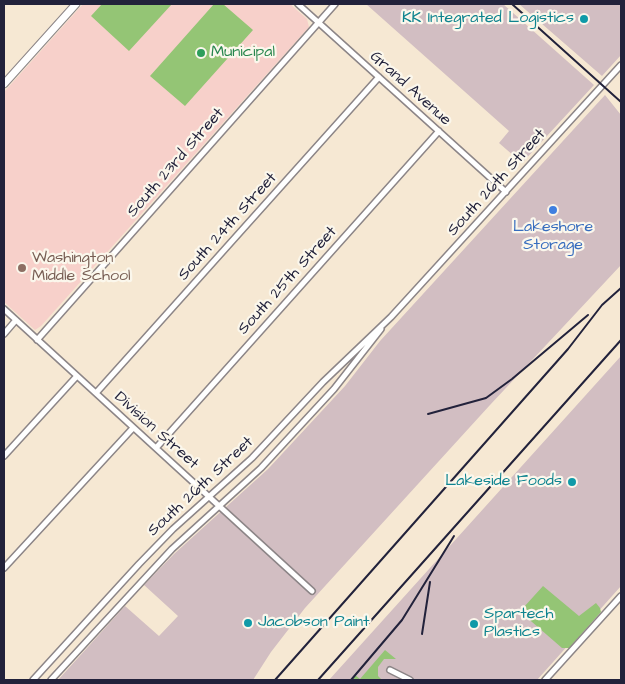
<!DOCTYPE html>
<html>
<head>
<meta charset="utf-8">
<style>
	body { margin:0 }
	#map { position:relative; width:625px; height:684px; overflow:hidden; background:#f6e8d3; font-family:"Architects Daughter",sans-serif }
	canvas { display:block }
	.frame { position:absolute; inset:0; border:5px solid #22223b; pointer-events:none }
</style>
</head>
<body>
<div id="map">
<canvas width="625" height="684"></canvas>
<div class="frame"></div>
</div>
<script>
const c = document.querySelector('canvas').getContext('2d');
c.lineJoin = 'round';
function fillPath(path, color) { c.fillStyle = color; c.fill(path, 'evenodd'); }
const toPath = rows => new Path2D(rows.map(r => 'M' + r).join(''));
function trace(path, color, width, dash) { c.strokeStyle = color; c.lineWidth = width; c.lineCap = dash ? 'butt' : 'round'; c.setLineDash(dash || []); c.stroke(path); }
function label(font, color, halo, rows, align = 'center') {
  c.font = font + ' "Architects Daughter",sans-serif'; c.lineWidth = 4.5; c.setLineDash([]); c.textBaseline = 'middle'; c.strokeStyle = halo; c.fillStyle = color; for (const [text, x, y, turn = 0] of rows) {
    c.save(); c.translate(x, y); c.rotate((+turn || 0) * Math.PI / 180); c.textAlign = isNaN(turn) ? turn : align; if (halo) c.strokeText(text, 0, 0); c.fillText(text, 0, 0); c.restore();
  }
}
fillPath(toPath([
	[83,4,290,4,307,19,309,27,41,326,35,330,4,302,4,92]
]), '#f7d0ca');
fillPath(toPath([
	[366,4,503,4,594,85,522,163,499,143,509,131],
	[519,4,621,4,621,55,602,76],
	[605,95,621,115,621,265,490,405,305,608,271,652,253,680,58,680,125,606,159,636,178,616,144,585,174,554,268,469,294,441,345,386,380,341],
	[621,356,621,586,537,680,329,680]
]), '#d2bec2');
fillPath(toPath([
	[102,4,172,4,129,51,91,16],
	[214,4,223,4,253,30,185,106,150,76],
	[543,586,579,616,596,603,600,608,601,612,569,648,562,648,524,615,524,607],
	[385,650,396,659,384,659,378,667,378,676,382,680,351,680,355,675,360,679]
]), '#94c575');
const street = toPath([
	[298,4,506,192],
	[4,309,312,591],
	[4,334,16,320],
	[37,340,335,4],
	[96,393,379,77],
	[156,448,439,131],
	[4,456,77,376],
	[4,568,133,428],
	[390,670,410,680],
	[33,680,139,564,173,529,252,458,323,382,391,317,621,65],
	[51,680,172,549,261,468,334,389,381,329],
	[545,680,621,596]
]);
const secondary = toPath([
	[4,84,76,4]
]);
trace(street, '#8c8587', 8);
trace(secondary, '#8c8587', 9);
trace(street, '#fff', 5);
trace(secondary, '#fff', 7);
trace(toPath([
	[512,4,621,102],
	[428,414,486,398,512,379,588,315],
	[422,634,430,582],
	[275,680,568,349,602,305,621,288],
	[318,680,621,340],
	[351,680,402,620,454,536]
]), '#22223b', 2);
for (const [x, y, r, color] of [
	[584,19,5,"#0f9aa8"],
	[201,53,5,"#2e9e5b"],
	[553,210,5,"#3f7fe0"],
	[22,268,5,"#8d6e63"],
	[572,482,5,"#0f9aa8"],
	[248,623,5,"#0f9aa8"],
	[474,624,5,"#0f9aa8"]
]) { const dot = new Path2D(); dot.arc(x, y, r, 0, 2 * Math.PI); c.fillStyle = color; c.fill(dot); trace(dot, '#fbf7ec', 2); }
label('16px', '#0d838f', '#fbf7ec', [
	["KK Integrated Logistics",574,19],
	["Lakeside Foods",562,482],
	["Spartech",484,615,"left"],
	["Plastics",484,633,"left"],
	["Jacobson Paint",258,623,"left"]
], 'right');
label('16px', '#27864d', '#fbf7ec', [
	["Municipal",211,53]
], 'left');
label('16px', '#22223b', '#fbf7ec', [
	["Grand Avenue",410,89,42],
	["South 23rd Street",176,163,-49],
	["South 26th Street",497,183,-48],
	["South 24th Street",228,227,-48],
	["South 25th Street",288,281,-48],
	["Division Street",156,431,42],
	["South 26th Street",201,487,-43]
]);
label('16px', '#366cbe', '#fbf7ec', [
	["Lakeshore",553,228],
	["Storage",553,246]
]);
label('16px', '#785e54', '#fbf7ec', [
	["Washington",32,259],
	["Middle School",32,277]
], 'left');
</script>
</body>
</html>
